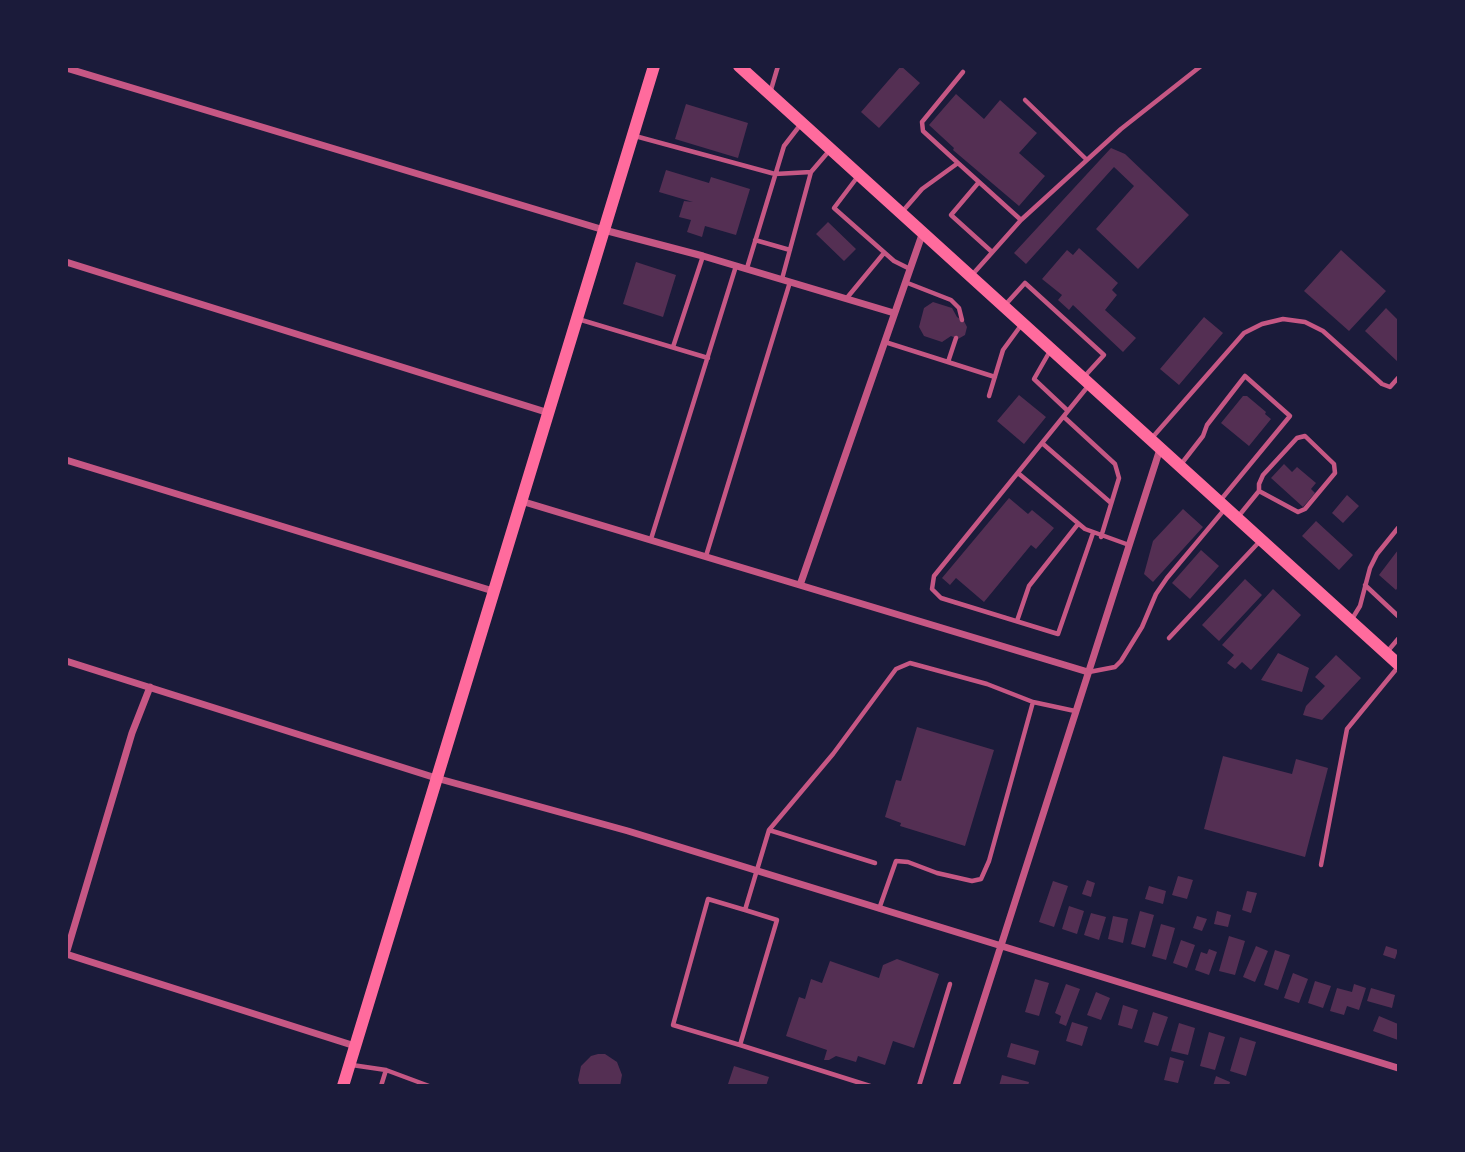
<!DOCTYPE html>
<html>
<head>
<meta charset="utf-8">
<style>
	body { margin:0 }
	#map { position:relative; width:1465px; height:1152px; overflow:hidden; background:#1b1b3a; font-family:"Source Serif 4",serif }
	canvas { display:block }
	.frame { position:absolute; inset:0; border:68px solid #1b1b3a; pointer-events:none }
</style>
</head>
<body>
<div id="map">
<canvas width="1465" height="1152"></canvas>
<div class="frame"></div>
</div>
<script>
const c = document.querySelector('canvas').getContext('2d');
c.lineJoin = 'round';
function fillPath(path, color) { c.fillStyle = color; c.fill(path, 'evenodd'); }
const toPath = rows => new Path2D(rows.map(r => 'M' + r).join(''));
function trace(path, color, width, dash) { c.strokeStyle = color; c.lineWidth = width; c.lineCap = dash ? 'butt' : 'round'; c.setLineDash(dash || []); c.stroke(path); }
fillPath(toPath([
	[901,66,920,83,879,128,861,112],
	[956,94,984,119,1000,100,1037,133,1019,153,1045,176,1019,206,953,150,954,148,929,125],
	[686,104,748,123,738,158,675,139],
	[1111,148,1125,154,1189,215,1138,269,1096,229,1134,186,1114,167,1026,264,1014,253],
	[666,170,709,183,711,177,750,189,736,235,705,226,702,237,687,232,691,220,679,217,684,201,693,202,659,192],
	[828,222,856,249,844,261,816,234],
	[1079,248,1118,283,1112,290,1117,295,1105,310,1136,338,1123,352,1073,305,1069,310,1058,300,1062,295,1042,279,1067,250,1073,255],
	[1341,250,1386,291,1349,331,1304,291],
	[636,262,676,275,663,317,623,304],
	[933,302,952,308,957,317,964,321,967,327,965,335,958,339,951,336,942,342,924,336,919,327,924,308],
	[1386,308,1398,320,1398,362,1365,331],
	[1204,317,1223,333,1179,385,1160,369],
	[1019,395,1046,417,1024,444,997,421],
	[1243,396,1247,396,1266,412,1265,414,1271,419,1249,446,1221,423],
	[1284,464,1292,472,1297,467,1316,483,1311,489,1315,493,1303,507,1271,478],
	[1347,495,1359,506,1343,523,1332,513],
	[1009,498,1028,514,1032,510,1054,528,1036,549,1031,545,984,602,956,578,950,585,942,578],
	[1183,509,1203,527,1153,582,1144,574,1153,541],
	[1316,521,1353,555,1339,570,1302,536],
	[1201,550,1219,566,1190,599,1172,583],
	[1398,550,1398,587,1396,590,1379,575],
	[1245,579,1262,595,1219,641,1202,625],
	[1273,589,1301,615,1251,670,1242,662,1235,669,1227,663,1234,655,1222,645],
	[1278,653,1309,668,1302,692,1261,680],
	[1336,655,1361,678,1322,720,1303,715,1306,706,1325,686,1315,677],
	[917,727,994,750,965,846,900,826,901,823,885,817,896,780,901,781],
	[1223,756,1292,774,1296,759,1328,768,1305,857,1204,829],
	[1178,876,1193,880,1187,899,1172,895],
	[1087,880,1095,883,1091,897,1082,894],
	[1053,881,1068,886,1054,927,1039,922],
	[1149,886,1166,891,1163,904,1145,899],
	[1247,891,1257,893,1251,913,1242,910],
	[1069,906,1084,911,1077,934,1062,929],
	[1140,911,1154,915,1145,948,1131,944],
	[1217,911,1231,915,1228,927,1214,924],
	[1091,913,1106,917,1099,940,1084,935],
	[1113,916,1128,919,1123,943,1108,939],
	[1197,916,1207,919,1202,931,1193,928],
	[1161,924,1175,928,1166,960,1152,956],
	[1229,936,1245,941,1235,975,1219,971],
	[1181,940,1195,945,1187,968,1173,963],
	[1256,946,1268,951,1255,982,1243,977],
	[1386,946,1398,950,1395,959,1383,955],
	[1209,949,1217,952,1209,975,1195,970,1201,952,1207,954],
	[1275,950,1290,955,1278,990,1264,985],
	[897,959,939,974,914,1048,893,1041,885,1065,858,1056,856,1062,836,1056,829,1060,824,1060,827,1050,786,1036,799,997,805,999,811,979,822,983,830,961,879,978,883,965],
	[1293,973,1308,979,1299,1003,1284,998],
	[1035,979,1049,983,1039,1016,1025,1012],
	[1315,981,1331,986,1323,1008,1308,1003],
	[1066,984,1080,989,1066,1026,1059,1023,1061,1016,1055,1013],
	[1354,984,1366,988,1359,1010,1347,1006,1344,1015,1330,1011,1337,988,1352,992],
	[1371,988,1395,995,1392,1008,1367,1001],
	[1096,992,1110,998,1101,1020,1087,1015],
	[1123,1005,1138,1010,1132,1029,1118,1025],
	[1153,1012,1168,1017,1158,1046,1144,1042],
	[1379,1016,1398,1024,1398,1040,1373,1031],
	[1072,1022,1088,1027,1082,1046,1066,1041],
	[1179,1023,1195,1028,1188,1055,1171,1051],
	[1209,1032,1225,1037,1215,1070,1200,1066],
	[1240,1037,1256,1042,1246,1076,1230,1071],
	[1011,1043,1039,1051,1035,1065,1007,1057],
	[598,1054,605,1054,617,1062,622,1075,620,1086,580,1086,578,1080,581,1066,591,1056],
	[1170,1057,1184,1061,1178,1083,1164,1080],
	[734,1066,769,1077,766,1086,728,1084],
	[1002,1075,1029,1082,1028,1086,999,1086],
	[1216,1076,1230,1082,1229,1086,1213,1086]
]), '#542f53');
trace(toPath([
	[770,93,778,66],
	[1025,100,1087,160],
	[635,136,775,174,811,172],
	[958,163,923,131,922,122,963,72],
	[859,175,834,208,894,261,910,269],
	[979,182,951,215,992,252],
	[902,212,922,189,958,163,1021,220],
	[755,240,790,250],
	[747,268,784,146,801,124],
	[972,275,1021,220,1121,129,1201,66],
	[782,279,811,172,829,151],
	[905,282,951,300,959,308,962,320],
	[846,299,884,253],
	[1006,304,1025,283,1104,355,1083,378],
	[578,319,708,358],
	[885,342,995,377],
	[673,347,703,256],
	[1050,351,1034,379,1068,411],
	[948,362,956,338],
	[1089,385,934,576,932,589,941,598,1058,634,1093,533],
	[989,396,1003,350,1022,324],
	[1064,417,1115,464,1119,478,1101,537],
	[1151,439,1244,333,1262,324,1283,319,1305,322,1323,331,1382,384,1390,387,1398,378],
	[1042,443,1111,503],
	[1182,463,1203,436,1207,425,1245,376,1290,416,1219,502],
	[1018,473,1085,529,1129,545],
	[1237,518,1259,491,1259,484,1263,475,1297,438,1305,436,1334,464,1335,473,1305,509,1298,512,1259,491],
	[651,539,736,266],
	[706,556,790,282],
	[1365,585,1398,616],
	[1352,619,1360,606,1370,568,1377,554,1398,528],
	[1017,621,1029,586,1078,524],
	[1169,638,1260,541],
	[1387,652,1398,639],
	[1089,672,1115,667,1121,661,1142,627,1156,594,1167,578,1224,510],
	[769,830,875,863],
	[1321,865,1347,729,1398,667],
	[879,909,896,861,908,862,937,873,972,881,981,879,989,861,1033,702],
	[740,1045,673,1025,708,899,745,910],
	[352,1065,386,1070,429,1086],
	[381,1086,386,1070],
	[870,1086,740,1045,777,920,745,910,769,830,833,754,896,669,910,663,987,684,1033,702,1075,711],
	[919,1086,950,984]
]), '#c65784', 4.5);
trace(toPath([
	[66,68,604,230,703,256,894,313],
	[66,262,549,413],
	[66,460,493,591],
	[521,501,1088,672],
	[800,585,923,232],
	[66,661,436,778,628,831,1398,1068],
	[150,687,132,733,66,954,355,1046],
	[956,1086,1160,449]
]), '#c65784', 7);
trace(toPath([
	[739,66,1398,664],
	[343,1086,654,66]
]), '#ff6b9d', 12);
</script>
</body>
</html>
